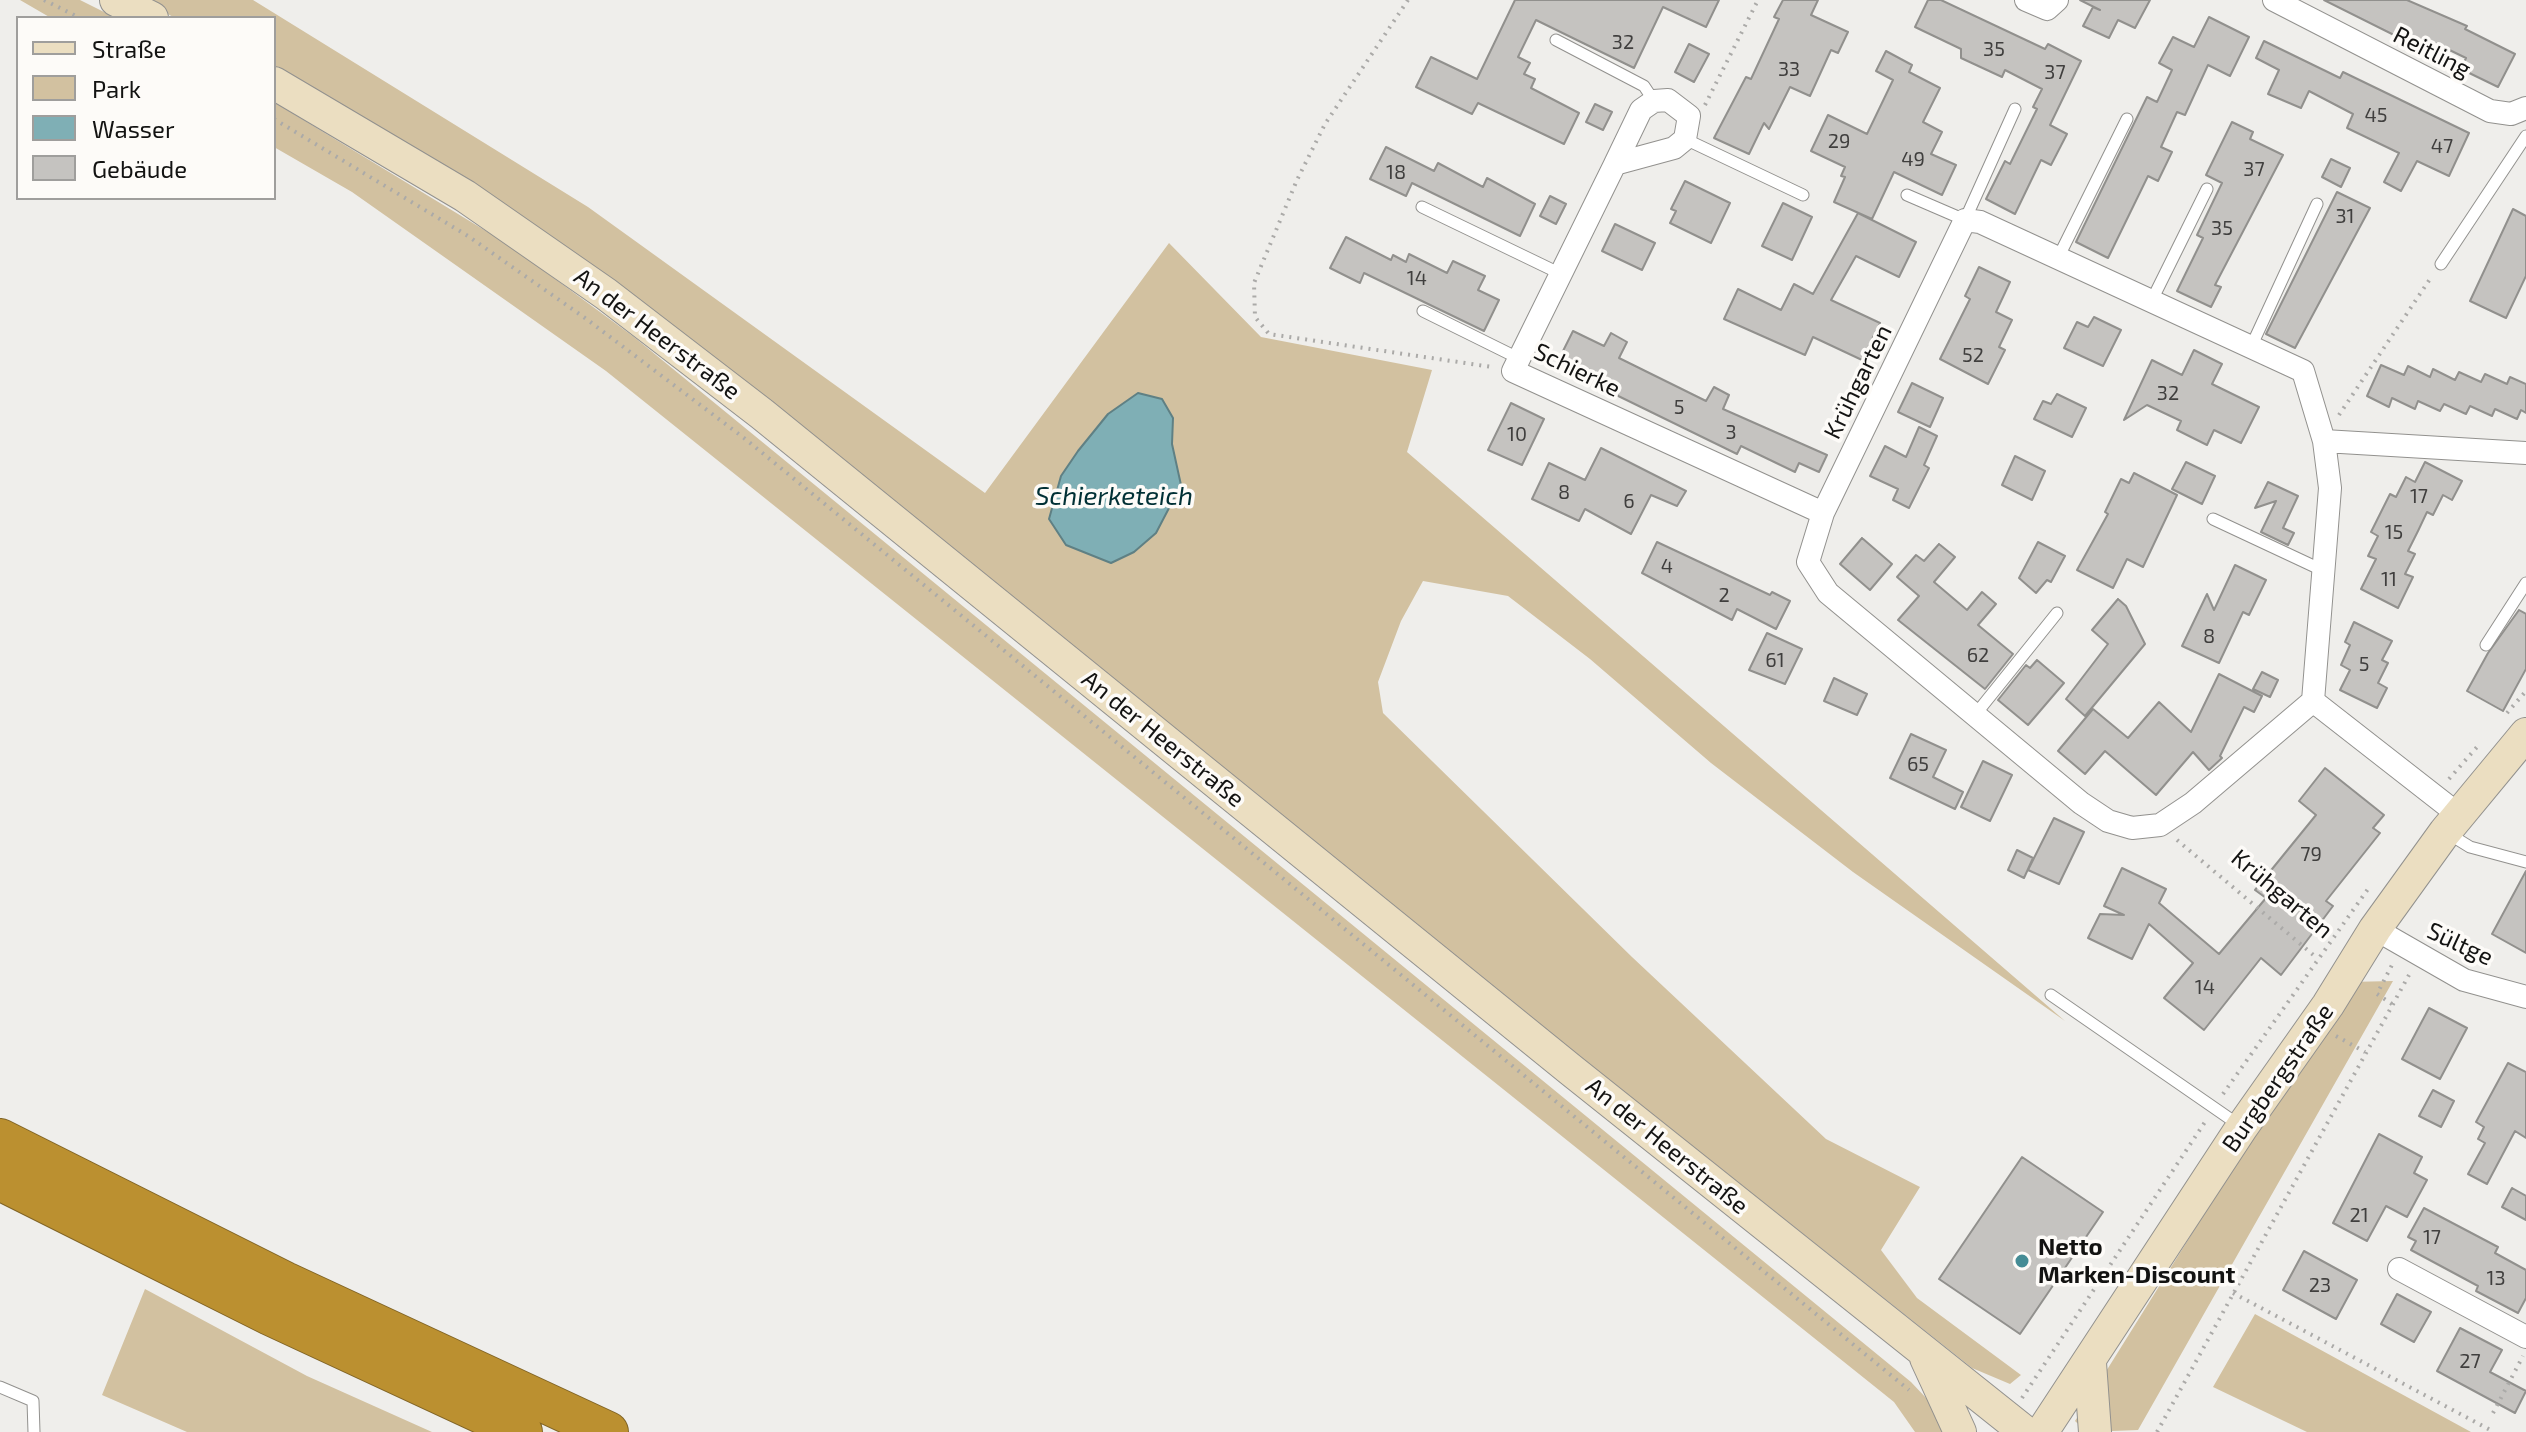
<!DOCTYPE html>
<html>
<head>
<meta charset="utf-8">
<style>
	body { margin:0 }
	#map { position:relative; width:2526px; height:1432px; overflow:hidden; background:#efeeeb; font-family:"Exo 2",sans-serif }
	canvas { display:block }
	.legend { position:absolute; left:16px; top:16px; width:260px; height:184px; box-sizing:border-box; background:#fdfbf8; border:2px solid #9f9e9c; margin:0; padding:10px 14px; list-style:none; font-size:24px; color:#131312 }
	.legend li { display:flex; align-items:center; gap:16px; height:40px }
	.legend b { width:40px; border:2px solid #9f9e9c }
</style>
</head>
<body>
<div id="map">
<canvas width="2526" height="1432"></canvas>
<ul class="legend">
<li><b style="height:10px;background:#ebdec1"></b>Straße</li>
<li><b style="height:22px;background:#d2c1a0"></b>Park</li>
<li><b style="height:22px;background:#7fafb5"></b>Wasser</li>
<li><b style="height:22px;background:#c5c3c0"></b>Gebäude</li>
</ul>
</div>
<script>
const c = document.querySelector('canvas').getContext('2d');
c.lineJoin = 'round';
function fillPath(path, color) { c.fillStyle = color; c.fill(path, 'evenodd'); }
const toPath = rows => new Path2D(rows.map(r => 'M' + r).join(''));
function trace(path, color, width, dash) { c.strokeStyle = color; c.lineWidth = width; c.lineCap = dash ? 'butt' : 'round'; c.setLineDash(dash || []); c.stroke(path); }
function label(font, color, halo, rows, align = 'center') {
  c.font = font + ' "Exo 2",sans-serif'; c.lineWidth = 7; c.setLineDash([]); c.textBaseline = 'middle'; c.strokeStyle = halo; c.fillStyle = color; for (const [text, x, y, turn = 0] of rows) {
    c.save(); c.translate(x, y); c.rotate((+turn || 0) * Math.PI / 180); c.textAlign = isNaN(turn) ? turn : align; if (halo) c.strokeText(text, 0, 0); c.fillText(text, 0, 0); c.restore();
  }
}
fillPath(toPath([
	[20,0,80,0,116,18,51,18],
	[143,0,253,0,588,207,985,493,1169,243,1261,337,1432,370,1407,452,2065,1021,1853,872,1711,763,1590,659,1508,596,1423,581,1401,621,1378,682,1383,713,1632,957,1826,1139,1920,1187,1881,1250,1917,1298,2021,1375,2010,1384,1972,1368,1157,721,687,337,274,73,274,18,175,18],
	[274,102,509,245,634,337,1911,1382,1928,1400,1948,1432,1915,1432,1894,1402,606,371,352,192,274,147],
	[2393,981,2138,1430,2087,1432,2075,1421,2349,982],
	[145,1289,307,1376,432,1432,187,1432,102,1395],
	[2255,1314,2471,1432,2307,1432,2213,1387]
]), '#d2c1a0');
const water = toPath([
	[1138,393,1162,399,1173,418,1172,444,1181,485,1156,533,1134,552,1111,563,1066,545,1049,519,1061,476,1078,451,1108,414,1138,393]
]);
fillPath(water, '#7fafb5');
trace(water, '#5f8084', 2);
const building = toPath([
	[1515,0,1719,0,1706,27,1663,7,1634,68,1536,20,1518,57,1530,63,1524,74,1535,79,1531,88,1579,113,1564,144,1478,103,1472,114,1416,87,1431,57,1477,79,1515,0],
	[1783,0,1818,0,1811,15,1848,32,1838,53,1831,50,1810,96,1790,87,1769,129,1764,123,1749,154,1714,138,1746,77,1751,79,1779,19,1774,17,1783,0],
	[1928,0,1941,0,2045,49,2048,44,2081,61,2050,125,2067,134,2051,165,2041,160,2015,214,1986,199,2005,161,2010,164,2037,109,2033,107,2042,89,2005,70,2002,77,1961,58,1961,49,1915,27,1928,0],
	[2080,0,2150,0,2135,28,2118,20,2109,38,2083,26,2093,7,2100,10,2080,0],
	[2324,0,2407,0,2467,26,2465,29,2515,54,2498,87,2461,69,2466,58,2435,43,2430,53,2324,0],
	[2209,17,2249,37,2230,76,2208,65,2185,115,2177,112,2161,147,2172,152,2158,181,2148,176,2108,258,2076,242,2147,97,2157,102,2172,70,2159,63,2173,37,2194,47,2209,17],
	[2264,41,2340,78,2343,72,2469,133,2449,176,2417,161,2401,191,2384,182,2399,153,2347,128,2353,114,2309,91,2301,108,2268,94,2279,70,2256,58,2264,41],
	[1689,44,1709,54,1694,82,1675,72,1689,44],
	[1886,51,1912,65,1909,72,1940,88,1923,122,1942,132,1931,154,1956,165,1942,195,1894,172,1872,219,1834,202,1845,177,1841,176,1845,167,1811,151,1828,115,1867,134,1893,80,1876,71,1886,51],
	[1595,104,1612,112,1603,130,1586,122,1595,104],
	[2232,122,2253,132,2250,139,2283,155,2215,285,2221,287,2211,307,2177,291,2203,238,2197,235,2222,183,2206,175,2232,122],
	[1386,147,1434,171,1438,163,1483,187,1487,178,1535,204,1520,236,1412,183,1406,196,1370,179,1386,147],
	[2331,159,2350,168,2341,187,2322,177,2331,159],
	[1685,181,1730,203,1711,243,1670,223,1676,211,1671,209,1685,181],
	[2337,192,2370,208,2295,348,2266,334,2337,192],
	[1550,196,1566,204,1556,224,1540,216,1550,196],
	[1783,203,1812,217,1792,260,1762,246,1783,203],
	[2513,209,2526,216,2526,276,2506,318,2470,301,2513,209],
	[1858,213,1916,242,1899,277,1856,256,1831,300,1880,323,1862,360,1813,337,1805,355,1724,319,1738,289,1781,310,1794,284,1813,294,1858,213],
	[1615,224,1655,243,1642,270,1602,251,1615,224],
	[1346,237,1391,260,1393,255,1406,262,1409,254,1447,273,1453,261,1485,276,1478,290,1499,300,1484,331,1364,273,1360,283,1330,268,1346,237],
	[1979,267,2010,282,1996,312,2012,320,1999,347,2005,350,1988,384,1940,359,1970,299,1965,296,1979,267],
	[2094,317,2121,330,2103,366,2064,348,2077,322,2088,327,2094,317],
	[1573,331,1604,346,1611,333,1627,342,1619,358,1706,401,1714,387,1729,395,1723,409,1827,455,1819,472,1799,463,1795,472,1741,446,1737,454,1606,390,1610,381,1560,357,1573,331],
	[2194,350,2222,364,2212,384,2259,407,2241,443,2214,430,2207,445,2177,430,2181,421,2147,405,2124,420,2152,360,2182,375,2194,350],
	[2381,365,2404,375,2408,366,2430,377,2433,369,2455,380,2459,372,2481,382,2485,374,2507,384,2510,377,2526,384,2526,413,2521,410,2517,419,2495,409,2492,416,2470,406,2466,414,2444,404,2440,411,2418,401,2415,409,2392,398,2389,407,2367,396,2381,365],
	[1912,383,1943,398,1930,427,1898,412,1912,383],
	[2057,394,2086,408,2072,437,2034,419,2043,401,2051,404,2057,394],
	[1511,403,1544,419,1522,465,1488,450,1511,403],
	[1919,427,1937,436,1924,465,1929,468,1909,508,1893,500,1898,489,1870,476,1885,446,1906,457,1919,427],
	[1601,448,1686,491,1677,506,1651,495,1631,534,1585,509,1579,521,1532,499,1549,463,1585,480,1601,448],
	[2015,456,2045,471,2032,500,2002,485,2015,456],
	[2186,462,2215,476,2202,504,2172,489,2186,462],
	[2425,462,2462,481,2452,500,2443,495,2433,515,2427,512,2418,531,2408,551,2415,554,2405,574,2413,577,2398,608,2361,589,2376,559,2368,556,2378,536,2371,532,2390,494,2396,497,2406,477,2415,482,2425,462],
	[2134,473,2177,495,2143,567,2127,559,2113,588,2077,570,2108,514,2105,512,2121,479,2129,483,2134,473],
	[2268,482,2298,496,2283,528,2294,533,2288,545,2261,532,2276,501,2255,508,2268,482],
	[1862,538,1892,564,1870,590,1840,564,1862,538],
	[1657,542,1770,595,1772,592,1790,601,1776,629,1737,609,1732,620,1642,573,1657,542],
	[2038,542,2065,556,2051,582,2047,580,2036,593,2019,578,2038,542],
	[1939,544,1955,557,1934,582,1967,610,1982,592,1996,604,1978,625,2013,654,1985,689,1898,620,1919,596,1897,577,1916,555,1924,561,1939,544],
	[2235,565,2266,580,2249,615,2243,612,2219,663,2182,646,2207,594,2214,610,2235,565],
	[2118,599,2126,606,2145,644,2085,716,2066,699,2108,644,2092,630,2118,599],
	[2519,610,2526,614,2526,669,2503,711,2467,691,2488,653,2519,610],
	[2354,622,2392,641,2382,660,2388,663,2378,683,2387,688,2377,708,2340,690,2350,670,2341,665,2350,645,2345,642,2354,622],
	[1767,633,1802,649,1785,684,1749,670,1767,633],
	[2037,660,2064,683,2028,725,1998,700,2026,665,2030,668,2037,660],
	[2262,672,2278,680,2270,697,2253,689,2262,672],
	[2219,674,2262,696,2254,712,2244,707,2220,756,2222,758,2209,770,2193,752,2156,795,2105,751,2085,774,2058,751,2093,709,2128,738,2159,702,2191,732,2219,674],
	[1834,678,1867,694,1857,715,1824,701,1834,678],
	[1911,734,1946,750,1933,777,1963,792,1955,809,1890,778,1911,734],
	[1983,761,2012,775,1990,821,1961,807,1983,761],
	[2325,768,2384,815,2373,828,2380,833,2326,901,2333,906,2281,975,2261,958,2204,1030,2164,998,2193,963,2149,924,2132,959,2088,938,2100,914,2124,915,2104,906,2122,868,2166,889,2159,903,2219,954,2266,898,2255,890,2316,815,2299,801,2325,768],
	[2054,818,2084,832,2059,884,2028,870,2054,818],
	[2017,850,2033,858,2024,878,2008,870,2017,850],
	[2526,871,2526,953,2492,934,2526,871],
	[2429,1008,2467,1028,2440,1079,2402,1059,2429,1008],
	[2508,1063,2526,1072,2526,1138,2515,1131,2487,1184,2468,1174,2485,1143,2478,1139,2484,1127,2476,1122,2508,1063],
	[2433,1090,2454,1101,2441,1127,2419,1116,2433,1090],
	[2379,1134,2422,1157,2414,1173,2427,1180,2407,1217,2386,1206,2367,1241,2333,1223,2379,1134],
	[2022,1157,2103,1212,2020,1334,1939,1279,2022,1157],
	[2512,1188,2526,1196,2526,1220,2502,1207,2512,1188],
	[2424,1208,2498,1247,2495,1253,2526,1270,2526,1298,2518,1313,2476,1291,2478,1286,2411,1250,2416,1241,2408,1237,2424,1208],
	[2304,1251,2357,1280,2336,1319,2283,1290,2304,1251],
	[2397,1294,2431,1312,2414,1342,2381,1324,2397,1294],
	[2460,1328,2502,1350,2490,1372,2526,1391,2515,1413,2437,1371,2460,1328]
]);
fillPath(building, '#c5c3c0');
trace(building, '#91908d', 2);
const lane = toPath([
	[1556,40,1644,86,1654,101],
	[1685,139,1803,195],
	[1907,195,1965,220,2015,109],
	[1422,207,1561,274],
	[2058,258,2127,119],
	[2441,264,2526,136],
	[2151,302,2207,189],
	[1423,311,1520,359],
	[2251,347,2317,204],
	[2213,519,2322,570],
	[2486,645,2526,583],
	[1975,715,2057,613],
	[2449,834,2470,847,2526,862],
	[2051,995,2239,1125],
	[0,1387,33,1401,34,1432]
]);
const street = toPath([
	[2026,0,2047,9,2057,0],
	[2274,0,2490,111,2511,114,2526,108],
	[1615,164,1641,110,1654,101,1668,100,1689,116,1685,139,1674,148,1615,164,1513,371,1823,513],
	[2324,441,2526,453],
	[2313,701,2193,803,2160,825,2132,828,2108,821,2081,803,1828,593,1808,562,1823,513,1965,220,1980,222,2303,371,2324,441,2330,488,2313,701,2459,815],
	[2375,929,2464,980,2526,997],
	[2399,1269,2526,1337]
]);
const secondary = toPath([
	[116,0,152,18],
	[274,83,465,196,606,294,762,414,1571,1070,2025,1432],
	[1926,1358,1960,1432],
	[2090,1363,2095,1432],
	[2042,1432,2242,1127,2328,1005,2375,929,2445,832,2526,734]
]);
const highway = toPath([
	[0,1139,285,1282,608,1432],
	[0,1180,270,1315,522,1432]
]);
trace(lane, '#92918e', 13);
trace(street, '#92918e', 24);
trace(secondary, '#92918e', 34);
trace(highway, '#806426', 42);
trace(toPath([
	[44,0,80,18],
	[1408,0,1325,124,1297,180,1254,283,1255,317,1269,334,1492,367],
	[1705,105,1758,0],
	[274,119,468,236,585,318,744,438,1909,1390],
	[2339,415,2432,276],
	[2507,713,2526,691],
	[2449,779,2477,747],
	[2177,840,2317,958],
	[2392,1004,2377,994,2393,963],
	[2336,1036,2365,1052],
	[2223,1094,2368,889],
	[2233,1293,2494,1432],
	[2022,1398,2205,1122],
	[2493,1413,2523,1356],
	[2157,1432,2409,975]
]), '#abaaa8', 4, [2, 6]);
trace(lane, '#fff', 11);
trace(street, '#fff', 22);
trace(secondary, '#ebdec1', 32);
trace(highway, '#bb9030', 40);
for (const [x, y, r, color] of [
	[2022,1261,8,"#458c95"]
]) { const dot = new Path2D(); dot.arc(x, y, r, 0, 2 * Math.PI); c.fillStyle = color; c.fill(dot); trace(dot, '#fdfbf8', 3); }
label('20px', '#403f3e', null, [
	["32",1623,42],
	["35",1994,49],
	["33",1789,69],
	["37",2055,72],
	["45",2376,115],
	["29",1839,141],
	["47",2442,146],
	["49",1913,159],
	["37",2254,169],
	["18",1396,172],
	["31",2345,216],
	["35",2222,228],
	["14",1417,278],
	["52",1973,355],
	["32",2168,393],
	["5",1679,407],
	["3",1731,432],
	["10",1517,434],
	["8",1564,492],
	["17",2419,496],
	["6",1629,501],
	["15",2394,532],
	["4",1667,566],
	["11",2389,579],
	["2",1724,595],
	["8",2209,636],
	["62",1978,655],
	["61",1775,660],
	["5",2364,664],
	["65",1918,764],
	["79",2311,854],
	["14",2205,987],
	["21",2359,1215],
	["17",2432,1237],
	["13",2496,1278],
	["23",2320,1285],
	["27",2470,1361]
]);
label('24px', '#131312', '#fdfbf8', [
	["Reitling",2432,52,27],
	["An der Heerstraße",657,334,37],
	["Schierke",1577,370,26],
	["Krühgarten",1858,382,-64],
	["An der Heerstraße",1163,739,39],
	["Krühgarten",2282,894,40],
	["Sültge",2460,944,25],
	["Burgbergstraße",2278,1078,-55],
	["An der Heerstraße",1667,1146,39]
]);
label('bold 24px', '#131312', '#fdfbf8', [
	["Netto",2038,1247],
	["Marken-Discount",2038,1275]
], 'left');
label('italic 26px', '#003035', '#fdfbf8', [
	["Schierketeich",1114,496]
]);
</script>
</body>
</html>
